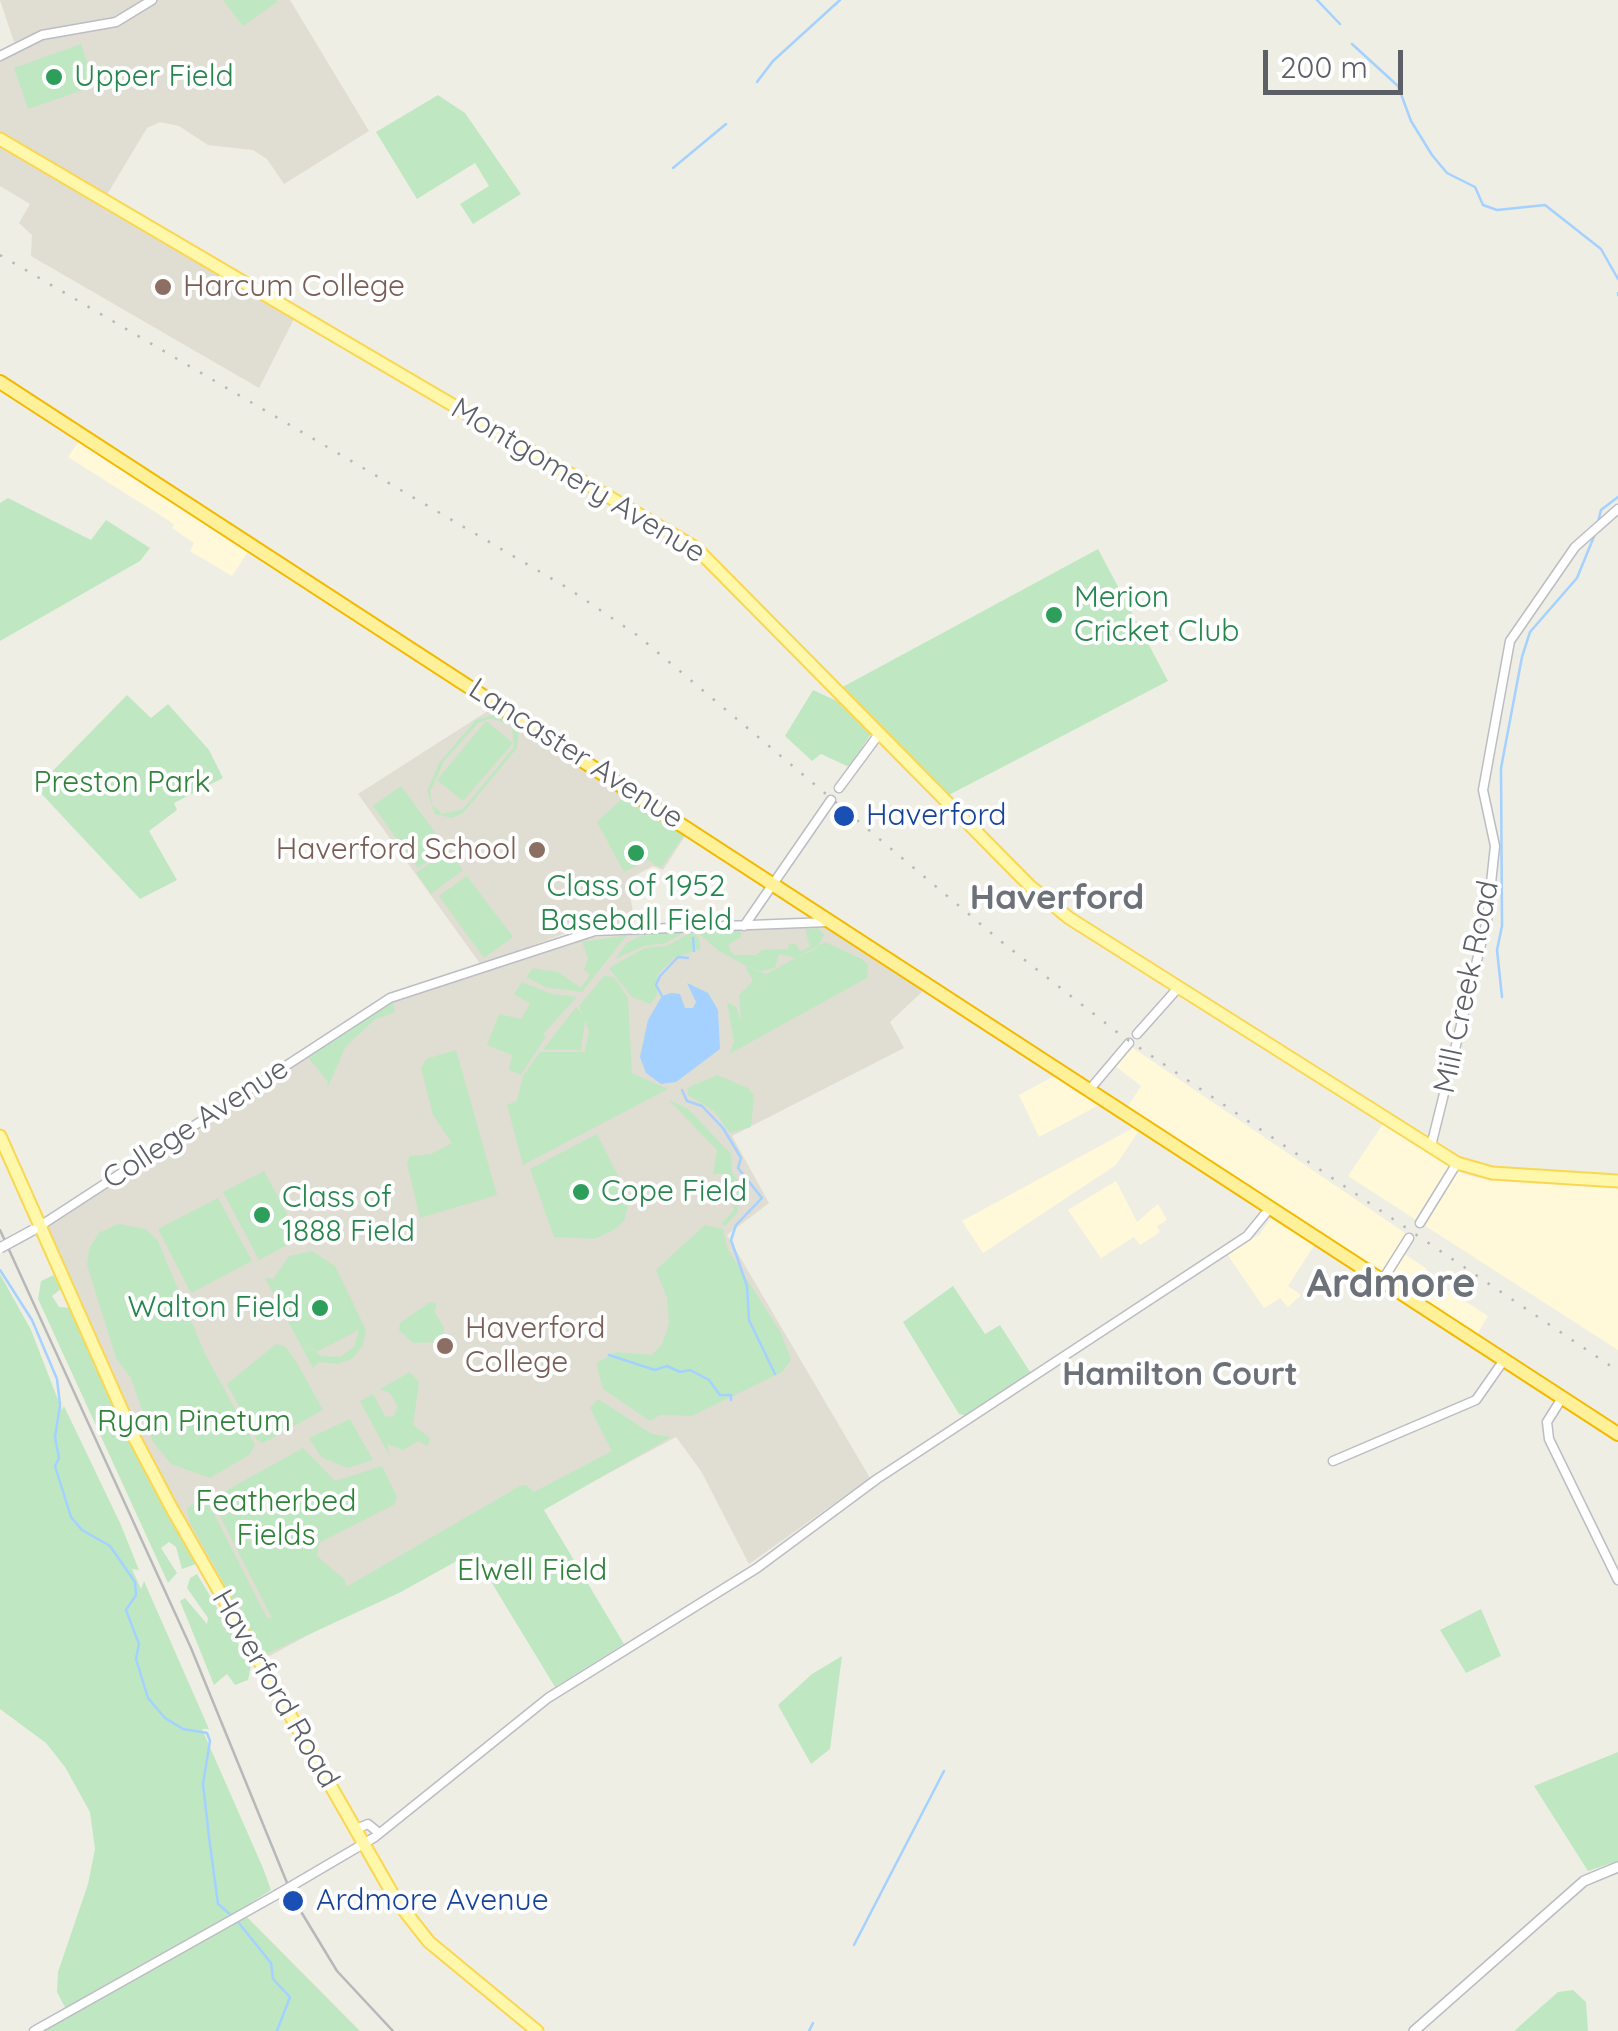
<!DOCTYPE html>
<html>
<head>
<meta charset="utf-8">
<style>
	body { margin:0 }
	#map { position:relative; width:1618px; height:2031px; overflow:hidden; background:#efeee4; font-family:Quicksand,sans-serif }
	canvas { display:block }
	.scale { position:absolute; left:1263px; top:50px; width:140px; height:45px; box-sizing:border-box; border:5px solid #5c5f66; border-top:0; padding-left:12px; font-size:30px; line-height:35px; white-space:nowrap; color:#5c5f66; -webkit-text-stroke:8px #fff; paint-order:stroke }
</style>
</head>
<body>
<div id="map">
<canvas width="1618" height="2031"></canvas>
<div class="scale">200 m</div>
</div>
<script>
const c = document.querySelector('canvas').getContext('2d');
c.lineJoin = 'round';
function fillPath(path, color) { c.fillStyle = color; c.fill(path, 'evenodd'); }
const toPath = rows => new Path2D(rows.map(r => 'M' + r).join(''));
function trace(path, color, width, dash) { c.strokeStyle = color; c.lineWidth = width; c.lineCap = dash ? 'butt' : 'round'; c.setLineDash(dash || []); c.stroke(path); }
function label(font, color, halo, rows, align = 'center') {
  c.font = font + ' Quicksand,sans-serif'; c.lineWidth = 8; c.setLineDash([]); c.textBaseline = 'middle'; c.strokeStyle = halo; c.fillStyle = color; for (const [text, x, y, turn = 0] of rows) {
    c.save(); c.translate(x, y); c.rotate((+turn || 0) * Math.PI / 180); c.textAlign = isNaN(turn) ? turn : align; if (halo) c.strokeText(text, 0, 0); c.fillText(text, 0, 0); c.restore();
  }
}
fillPath(toPath([
	[78,442,250,549,232,576,190,551,194,543,172,528,174,524,68,457],
	[1130,1046,1408,1235,1384,1272,1379,1273,1128,1106,1141,1086,1114,1065],
	[1056,1075,1099,1105,1039,1137,1019,1095],
	[1383,1124,1459,1172,1476,1178,1618,1188,1618,1350,1348,1176],
	[1133,1128,1138,1132,1116,1165,983,1253,962,1221],
	[1116,1181,1137,1222,1158,1204,1167,1220,1157,1226,1160,1232,1140,1245,1134,1237,1101,1258,1068,1210],
	[1271,1218,1315,1244,1288,1286,1301,1295,1288,1307,1280,1298,1264,1308,1227,1254,1260,1234],
	[1403,1253,1427,1269,1424,1275,1488,1316,1476,1336,1386,1279]
]), '#fff9d9');
fillPath(toPath([
	[0,0,145,0,106,21,38,33,14,42],
	[152,0,290,0,369,131,284,184,267,159,253,150,208,145,179,126,160,122,147,128,105,198,0,139,0,56,28,40,98,27],
	[0,144,295,317,259,388,31,256,32,235,19,223,30,204,0,186],
	[494,707,687,833,663,870,653,866,627,880,635,922,574,930,481,965,358,794],
	[827,924,925,989,890,1022,904,1048,732,1136,769,1203,727,1235,870,1478,749,1564,701,1471,676,1437,262,1660,138,1435,45,1227,391,1003,593,937]
]), '#e0ddd3');
fillPath(toPath([
	[223,0,276,0,277,2,243,26],
	[81,44,95,86,28,109,14,68],
	[438,95,465,113,521,194,473,224,460,204,489,186,475,163,417,199,376,132],
	[8,498,91,540,106,520,150,548,140,561,0,641,0,503],
	[1098,549,1168,681,945,797,837,690],
	[813,690,837,701,871,734,849,767,821,754,812,761,785,736],
	[127,695,151,718,168,704,209,750,223,778,174,803,177,810,149,831,177,880,140,899,36,788],
	[493,715,514,723,519,732,517,748,463,813,452,818,435,814,427,791,439,763,476,720],
	[492,718,512,726,514,747,463,809,442,814,432,804,430,792,444,761,478,723],
	[486,721,513,743,463,801,437,780],
	[401,786,446,847,418,868,373,806],
	[625,796,685,834,661,868,648,860,624,872,597,822],
	[448,850,463,870,431,894,416,873],
	[467,876,513,937,484,958,439,896],
	[818,928,824,935,816,949,795,958,779,954,775,968,758,972,719,951,697,932,741,930,741,937,729,944,730,951,735,955,756,955,762,950,788,949,789,944,796,944,800,951,810,947,805,929],
	[685,932,666,943,644,946,615,959,627,943,644,934],
	[690,933,698,936,701,949,674,958,657,975,657,995,651,1004,632,997,609,968,645,948,667,946],
	[627,935,582,992,545,987,526,977,533,968,558,972,581,988,590,975,584,970,588,958,582,942],
	[825,942,862,959,868,965,867,978,729,1054,734,1042,727,1002,736,1007,741,1020,739,995,753,981,745,966,766,974],
	[604,976,614,977,628,998,632,1073,668,1089,523,1165,507,1105,517,1101,523,1076,540,1052,585,1052,589,1031,585,1021,581,1050,543,1050,576,1007,582,1014,579,1006],
	[522,982,552,994,577,997,543,1034,546,1036,521,1075,509,1070,512,1055,487,1045,499,1014,521,1019,530,1004,514,994],
	[393,1002,395,1012,374,1020,346,1046,327,1089,328,1082,307,1056],
	[456,1050,497,1195,420,1218,407,1163,410,1156,431,1154,452,1143,433,1115,421,1068,426,1059],
	[717,1075,748,1088,754,1096,751,1127,730,1133,714,1111,688,1095,687,1088],
	[668,1099,688,1109,731,1154,732,1172,743,1188,737,1213,725,1226,721,1224,733,1211,734,1196,728,1178,721,1173,713,1175,717,1150],
	[597,1134,629,1198,625,1219,617,1228,594,1239,554,1237,530,1169],
	[264,1171,300,1238,259,1260,223,1192],
	[218,1198,252,1261,191,1293,158,1229],
	[118,1224,146,1229,158,1241,205,1354,255,1445,249,1455,210,1478,171,1464,153,1442,131,1378,116,1358,87,1265,89,1249,99,1233],
	[705,1225,723,1229,727,1248,781,1333,791,1360,782,1372,692,1416,660,1415,650,1421,603,1389,596,1363,617,1352,652,1355,662,1344,669,1324,667,1298,656,1270],
	[312,1251,335,1266,366,1330,363,1345,352,1359,337,1364,319,1362,313,1368,265,1278,273,1279,289,1256],
	[359,1330,354,1347,340,1357,321,1356,313,1350,307,1342,316,1352],
	[0,1274,31,1330,62,1410,64,1406,121,1525,139,1570,132,1569,141,1589,144,1581,209,1729,202,1729,263,1868,271,1890,240,1910,360,2031,42,2031,69,2015,57,1992,58,1972,88,1884,95,1849,90,1812,65,1767,46,1743,0,1709],
	[56,1274,62,1288,52,1296,59,1307,71,1308,151,1485,193,1556,196,1564,182,1569,176,1547,169,1542,161,1548,177,1573,168,1583,38,1299,41,1281],
	[953,1286,985,1334,1000,1325,1032,1375,968,1416,959,1414,903,1322],
	[430,1302,437,1304,434,1311,444,1328,443,1342,413,1343,399,1330,400,1323],
	[276,1344,286,1347,297,1363,323,1410,263,1443,257,1440,227,1384],
	[410,1372,419,1382,413,1425,430,1438,428,1446,418,1441,403,1450,387,1444,390,1457,360,1401,373,1394,385,1416,393,1417,398,1407,390,1393,380,1389],
	[598,1399,652,1434,671,1437,544,1510,624,1644,555,1687,473,1552,399,1593,264,1655,190,1523,187,1509,200,1497,206,1498,267,1618,272,1618,211,1499,303,1448,335,1481,382,1466,397,1497,395,1504,319,1543,317,1556,345,1580,346,1587,520,1486,526,1485,534,1492,612,1451,590,1408],
	[350,1419,373,1460,347,1468,321,1457,309,1438],
	[197,1574,251,1665,248,1680,235,1685,227,1674,214,1685,180,1601,185,1598,207,1624,208,1618,187,1588,190,1578],
	[1481,1609,1501,1656,1466,1673,1440,1630],
	[842,1656,830,1749,811,1764,778,1705,812,1674],
	[1618,1752,1618,1861,1588,1871,1534,1786],
	[1573,1990,1586,2002,1588,2031,1514,2031,1558,1992]
]), '#bfe8c2');
fillPath(toPath([
	[687,983,708,993,718,1010,720,1049,676,1082,661,1084,646,1073,640,1057,648,1020,662,996,671,993,680,994,685,1008,693,1008,696,1002]
]), '#a4d1ff');
trace(toPath([
	[1317,0,1340,24],
	[1352,44,1398,86,1411,121,1432,155,1447,173,1475,187,1483,205,1497,210,1545,205,1601,249,1618,279],
	[757,82,773,61,840,0],
	[673,168,726,124],
	[1618,293,1618,295],
	[1598,522,1601,510,1618,497],
	[693,938,694,951],
	[662,996,656,985,660,976,678,957,688,958],
	[1502,997,1497,950,1502,926,1501,768,1522,657,1530,632,1577,578,1595,534],
	[682,1090,687,1101,702,1106,723,1128,741,1158,738,1168,762,1198,736,1225,731,1240,747,1286,749,1320,775,1374],
	[0,1270,32,1320,57,1379,60,1405,55,1437,59,1458,55,1466,71,1517,82,1530,110,1546,135,1582,136,1595,126,1610,139,1644,136,1659,148,1698,165,1718,183,1729,207,1733,210,1741,203,1784,209,1837,218,1904,231,1915],
	[609,1355,655,1370,667,1366,680,1372,690,1370,709,1380,720,1395,731,1395,731,1400],
	[238,1922,271,1963,273,1979,290,1997,277,2031],
	[854,1945,944,1771],
	[809,2031,813,2023]
]), '#a4d1ff', 2.5);
const tertiary = toPath([
	[0,56,42,35,116,22,152,0],
	[839,788,879,734],
	[744,926,831,800],
	[1137,1034,1178,988],
	[1090,1089,1129,1043],
	[1431,1146,1487,920,1495,846,1483,790,1510,641,1575,547,1618,509],
	[1420,1223,1457,1163],
	[40,1226,390,998,595,931,828,922],
	[1382,1281,1409,1238],
	[1562,1398,1547,1422,1549,1439,1618,1580],
	[1333,1461,1476,1400,1504,1360],
	[356,1829,368,1824,379,1833],
	[295,1884,375,1837,548,1698,757,1568,877,1479,1247,1236,1270,1208],
	[34,2031,276,1895]
]);
const secondary = toPath([
	[1414,2031,1584,1881,1618,1867]
]);
const primary = toPath([
	[0,139,696,548,1030,886,1069,918,1457,1163,1492,1173,1618,1181],
	[0,1136,134,1437,171,1507,396,1900,429,1942,537,2031]
]);
const trunk = toPath([
	[0,382,1618,1434]
]);
trace(tertiary, '#bcbdc4', 11);
trace(secondary, '#b9bcc3', 12);
trace(primary, '#fad752', 15);
trace(trunk, '#f3b900', 16);
trace(tertiary, '#fff', 8);
trace(secondary, '#fff', 9);
trace(primary, '#fff7a9', 11);
trace(trunk, '#fff09a', 12);
trace(toPath([
	[0,1230,191,1648,294,1900,337,1971,393,2031]
]), '#b7b8b9', 2.5);
trace(toPath([
	[0,255,566,587,637,635,1003,943,1122,1036,1618,1371]
]), '#b7b8b9', 2.5, [2.5, 12]);
const tertiaryBridge = toPath([
	[276,1895,295,1884]
]);
const secondaryBridge = toPath([
	[0,1248,33,1230]
]);
trace(tertiaryBridge, '#bcbdc4', 11, []);
trace(secondaryBridge, '#b9bcc3', 12, []);
trace(tertiaryBridge, '#fff', 8);
trace(secondaryBridge, '#fff', 9);
for (const [x, y, r, color] of [
	[54,77,10,"#2e9e5b"],
	[163,287,10,"#8d6e63"],
	[1054,615,10,"#2e9e5b"],
	[844,816,12,"#1a4fb4"],
	[537,850,10,"#8d6e63"],
	[636,853,10,"#2e9e5b"],
	[581,1192,10,"#2e9e5b"],
	[262,1215,10,"#2e9e5b"],
	[320,1308,10,"#2e9e5b"],
	[445,1346,10,"#8d6e63"],
	[293,1901,12,"#1a4fb4"]
]) { const dot = new Path2D(); dot.arc(x, y, r, 0, 2 * Math.PI); c.fillStyle = color; c.fill(dot); trace(dot, '#fff', 4); }
label('30px', '#27864d', '#fff', [
	["Upper Field",74,77],
	["Merion",1074,598],
	["Cricket Club",1074,632],
	["Class of 1952",636,887,"center"],
	["Baseball Field",636,921,"center"],
	["Cope Field",601,1192],
	["Class of",282,1198],
	["1888 Field",282,1232],
	["Walton Field",300,1308,"right"]
], 'left');
label('30px', '#785e54', '#fff', [
	["Harcum College",183,287],
	["Haverford School",517,850,"right"],
	["Haverford",465,1329],
	["College",465,1363]
], 'left');
label('30px', '#5c5f66', '#fff', [
	["Montgomery Avenue",578,481,31],
	["Lancaster Avenue",576,754,33],
	["Mill Creek Road",1467,987,-78],
	["College Avenue",196,1124,-33],
	["Haverford Road",275,1689,60]
]);
label('30px', '#2f8239', '#fff', [
	["Preston Park",122,783],
	["Ryan Pinetum",194,1422],
	["Featherbed",276,1502],
	["Fields",276,1536],
	["Elwell Field",532,1571]
]);
label('30px', '#164399', '#fff', [
	["Haverford",866,816],
	["Ardmore Avenue",316,1901]
], 'left');
label('bold 32px', '#6d7178', '#fff', [
	["Hamilton Court",1180,1375]
]);
label('bold 35px', '#6d7178', '#fff', [
	["Haverford",1057,898]
]);
label('bold 40px', '#6d7178', '#fff', [
	["Ardmore",1391,1285]
]);
</script>
</body>
</html>
